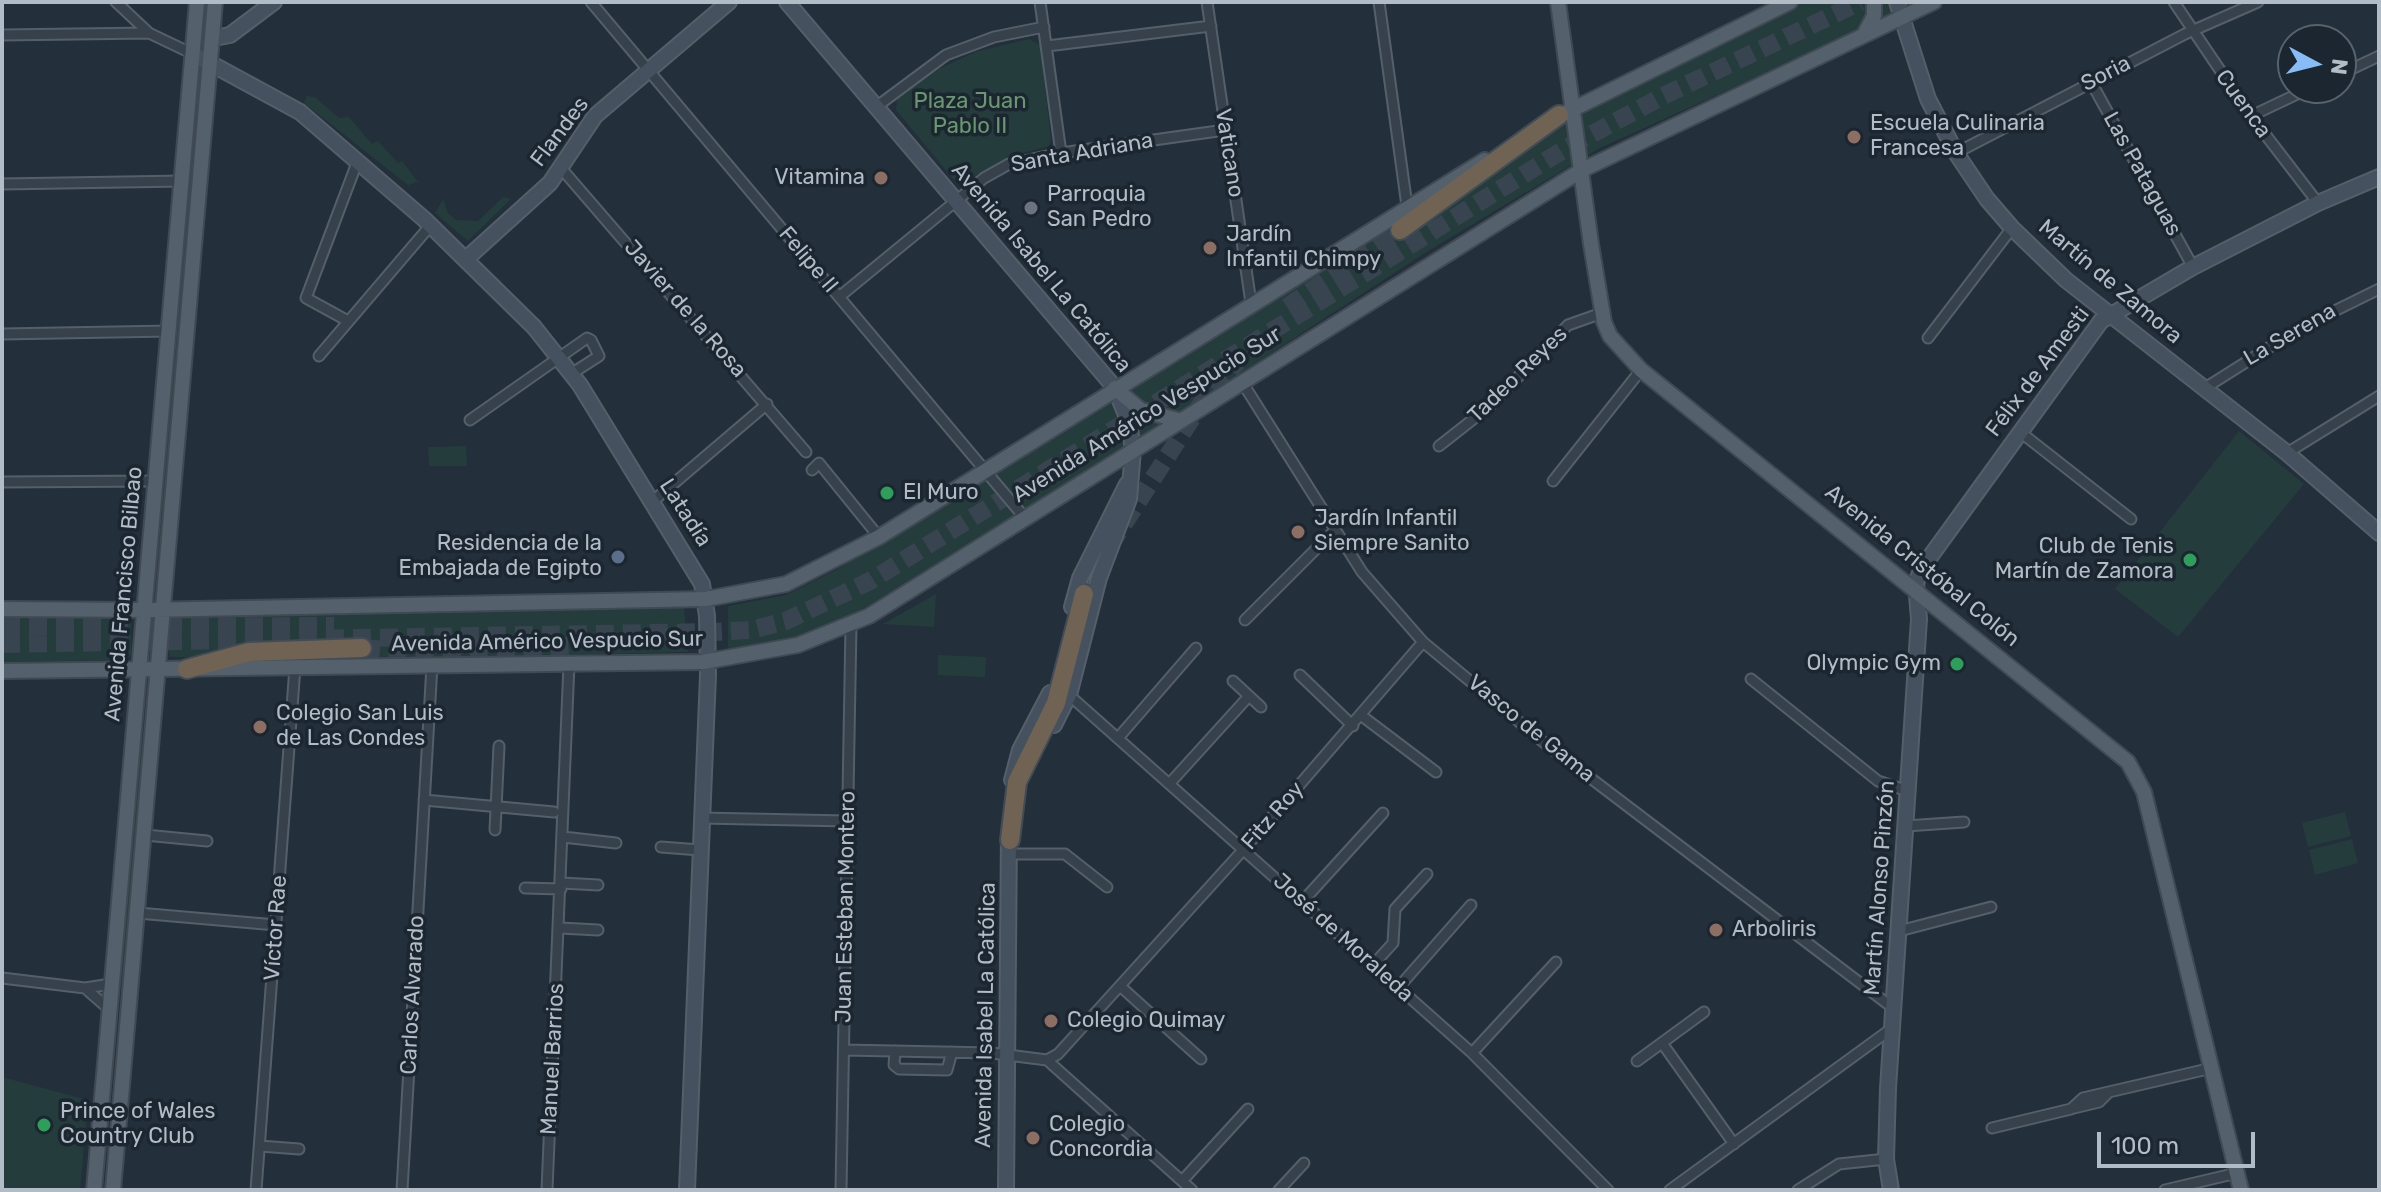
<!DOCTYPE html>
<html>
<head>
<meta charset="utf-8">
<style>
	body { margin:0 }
	#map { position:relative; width:2381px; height:1192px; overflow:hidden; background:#232f3b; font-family:Rubik,sans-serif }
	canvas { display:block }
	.frame { position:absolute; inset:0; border:4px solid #b2bcc7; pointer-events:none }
	.north { position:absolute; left:2277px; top:24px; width:80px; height:80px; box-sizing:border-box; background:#1c2630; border:2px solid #58626c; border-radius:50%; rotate:97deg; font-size:22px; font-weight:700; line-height:32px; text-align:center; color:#b2bcc7 }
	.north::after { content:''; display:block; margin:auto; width:28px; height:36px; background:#87bcf7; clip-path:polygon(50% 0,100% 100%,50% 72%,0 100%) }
	.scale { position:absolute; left:2097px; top:1132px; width:158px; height:36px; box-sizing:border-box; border:4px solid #b2bcc7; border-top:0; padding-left:10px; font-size:24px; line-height:28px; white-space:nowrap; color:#b2bcc7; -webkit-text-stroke:6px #1c2630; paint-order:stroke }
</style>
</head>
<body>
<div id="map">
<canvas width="2381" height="1192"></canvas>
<div class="frame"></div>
<div class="north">N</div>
<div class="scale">100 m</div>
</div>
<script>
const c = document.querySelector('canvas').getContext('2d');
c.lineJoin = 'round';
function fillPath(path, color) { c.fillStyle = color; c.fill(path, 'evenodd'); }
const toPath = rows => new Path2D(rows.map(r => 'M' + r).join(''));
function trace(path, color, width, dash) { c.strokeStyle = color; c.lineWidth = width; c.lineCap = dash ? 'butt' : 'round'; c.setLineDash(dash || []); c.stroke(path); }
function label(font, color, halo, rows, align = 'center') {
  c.font = font + ' Rubik,sans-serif'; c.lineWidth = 7; c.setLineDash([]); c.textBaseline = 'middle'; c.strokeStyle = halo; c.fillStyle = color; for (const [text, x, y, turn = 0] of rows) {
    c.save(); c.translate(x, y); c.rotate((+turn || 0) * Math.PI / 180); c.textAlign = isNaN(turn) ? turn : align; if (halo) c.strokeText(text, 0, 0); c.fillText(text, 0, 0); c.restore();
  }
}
fillPath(toPath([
	[1803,2,1891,2,1894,15,1600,148,1428,251,1190,406,859,611,816,631,775,643,728,650,728,606,786,595,834,571,1419,208,1596,106],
	[1029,39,1040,45,1051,139,1049,146,1008,157,966,181,954,180,896,110,897,98,939,69,975,52],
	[307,96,315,97,339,118,349,117,372,144,378,141,398,163,402,161,418,182,408,185,304,103],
	[198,99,202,99,161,557,158,556],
	[503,197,511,199,468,241,435,213,443,199,448,213,456,220,478,221],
	[2239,431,2304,484,2178,637,2115,589],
	[466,446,467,466,429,466,428,447],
	[936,594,934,627,883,624],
	[684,607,688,652,400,659,169,657,171,621,176,617],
	[2,615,131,617,131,655,127,660,2,662],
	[938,655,986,657,985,677,938,675],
	[139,727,142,728,141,794,121,989,118,983],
	[2345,812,2351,836,2308,847,2302,823],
	[2352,839,2358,863,2315,875,2309,850],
	[2,1077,88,1100,80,1190,2,1190]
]), '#253c3c');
trace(toPath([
	[1287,307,1400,230],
	[1084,594,1089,578,1212,387,1238,362],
	[2,627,334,626],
	[2,644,714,632,751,630,786,621,870,581,1568,147,1663,96,1860,2],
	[362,648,449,655,576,645]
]), '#384450', 18, [18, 9]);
const street = toPath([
	[116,2,149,33,195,55],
	[591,2,1025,518],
	[1040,2,1061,153],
	[1207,2,1251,303],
	[1379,2,1407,206],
	[2174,2,2251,116,2318,203],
	[2,35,149,33],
	[1047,46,1211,26],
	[2341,74,2379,56],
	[2091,82,2193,267],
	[876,107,946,55,994,37,1044,27],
	[2251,116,2310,88],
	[1956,153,2185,34,2258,2],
	[561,168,806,452],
	[2,184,183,181],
	[839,297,984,178,1009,164,1061,153,1225,130],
	[348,321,306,298,358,160],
	[2,334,170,331],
	[1928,338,2012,228],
	[319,356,430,226],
	[1242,382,1362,572,1423,642,1547,745,1893,1008],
	[2205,388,2300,328,2379,289],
	[470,420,587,338,591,340,599,356,571,374],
	[2019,431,2131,519],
	[1439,446,1490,406,1568,325,1602,313],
	[2287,453,2379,396],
	[812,470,819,463,879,537],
	[1553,481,1641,370],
	[2,482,156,481],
	[652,502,767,404],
	[1245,620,1335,530],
	[1300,675,1353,726],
	[1751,679,1878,781,1908,791],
	[1233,681,1261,707],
	[1069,695,1472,1053,1608,1190],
	[1362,716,1436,772],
	[1118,738,1196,648],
	[1170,783,1249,696],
	[424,800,554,812],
	[701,818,848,821],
	[1906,826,1964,822],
	[495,830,499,746],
	[145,835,207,841],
	[563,837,616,843],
	[661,847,700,850],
	[1010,854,1065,854,1107,887],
	[562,883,598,885],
	[525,888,561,889],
	[1302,902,1383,813],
	[138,913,276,925],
	[560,928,598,930],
	[1899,931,1991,907],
	[1373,965,1393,943,1395,909,1427,874],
	[2,978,85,988,111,984],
	[1120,986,1201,1059],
	[85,988,109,1009],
	[1398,988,1471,905],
	[1662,1043,1734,1144],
	[844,1050,992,1053,1047,1060,1058,1054,1244,849,1423,642],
	[895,1051,894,1065,899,1069,947,1070,952,1052],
	[1472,1053,1556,962],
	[1047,1060,1192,1190],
	[1637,1061,1704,1012],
	[2074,1108,2099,1102,2107,1094],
	[1992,1128,2071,1109,2083,1098,2212,1068],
	[260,1146,299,1149],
	[1182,1181,1248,1109],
	[256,1190,295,667],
	[402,1190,432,665],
	[547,1190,569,664],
	[841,1190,851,625],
	[1279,1190,1304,1163],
	[1670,1190,1891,1029],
	[1798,1190,1839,1164,1886,1159],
	[2165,1190,2237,1173]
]);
const secondary = toPath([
	[787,2,1115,388,1129,422,1133,450,1129,499,1099,578,1069,695,1054,725],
	[1897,2,1928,99,1956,153,1987,199,2012,228,2066,280,2287,453,2379,533],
	[214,38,230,35,274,2],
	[195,55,300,112,424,219,534,327,580,385,702,584,707,616,708,675,687,1190],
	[466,259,550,183,595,116,729,2],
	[1072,607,1080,578,1127,484],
	[1012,780,1020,750,1050,693],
	[1006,1190,1009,832],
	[1891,1190,1886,1159,1888,1088,1919,619,1916,583,1922,568,2101,321,2193,267,2318,203,2379,177]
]);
const primary = toPath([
	[1558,2,1591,244,1604,322,1610,336,1641,370,2128,762,2144,792,2241,1190],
	[1865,33,1874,16,1874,2],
	[1551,120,1790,2],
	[1115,388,1141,410,1181,421],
	[2,609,145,610,706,599,786,584,879,537,1485,160],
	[2,671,703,662,798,645,869,616,1582,170,1934,2],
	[94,1190,197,2],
	[113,1190,215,2]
]);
const highway = toPath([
	[1400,230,1559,115],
	[187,669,249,652,362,648],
	[1010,840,1017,782,1056,703,1084,594]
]);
trace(street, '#555f69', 13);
trace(secondary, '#555f69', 18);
trace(primary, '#404a54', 18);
trace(highway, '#424c56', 22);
trace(street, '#37414b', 9);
trace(secondary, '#45515e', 14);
trace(primary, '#54606b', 14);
trace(highway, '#716354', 18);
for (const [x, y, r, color] of [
	[1854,137,8,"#8d6e63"],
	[881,178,8,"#8d6e63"],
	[1031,208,8,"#6b7280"],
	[1210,248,8,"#8d6e63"],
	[887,493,8,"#2e9e5b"],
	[1298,532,8,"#8d6e63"],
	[618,557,8,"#5c6f8a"],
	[2190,560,8,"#2e9e5b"],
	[1957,664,8,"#2e9e5b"],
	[260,727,8,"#8d6e63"],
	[1716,930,8,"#8d6e63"],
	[1051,1021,8,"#8d6e63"],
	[44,1125,8,"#2e9e5b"],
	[1033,1138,8,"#8d6e63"]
]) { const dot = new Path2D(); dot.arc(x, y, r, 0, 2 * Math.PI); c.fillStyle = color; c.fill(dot); trace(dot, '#1c2630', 3); }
label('22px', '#b2bcc7', '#1c2630', [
	["Soria",2106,74,-27],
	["Cuenca",2243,104,54],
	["Flandes",560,132,-53],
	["Santa Adriana",1082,153,-10],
	["Vaticano",1229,153,81],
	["Las Pataguas",2142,174,61],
	["Felipe II",808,260,50],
	["Avenida Isabel La Católica",1041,268,50],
	["Martín de Zamora",2110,282,40],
	["Javier de la Rosa",685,309,49],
	["La Serena",2290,335,-30],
	["Félix de Amesti",2038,372,-53],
	["Tadeo Reyes",1518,375,-44],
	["Avenida Américo Vespucio Sur",1147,415,-32],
	["Latadía",685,513,57],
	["Avenida Cristóbal Colón",1922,566,39],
	["Avenida Francisco Bilbao",124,594,-85],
	["Avenida Américo Vespucio Sur",547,642,-1],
	["Vasco de Gama",1531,729,39],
	["Fitz Roy",1273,816,-49],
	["Martín Alonso Pinzón",1880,888,-86],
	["Juan Esteban Montero",846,907,-89],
	["Víctor Rae",276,928,-86],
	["José de Moraleda",1343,938,42],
	["Carlos Alvarado",413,995,-87],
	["Avenida Isabel La Católica",986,1015,-89],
	["Manuel Barrios",553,1059,-87]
]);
label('22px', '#699870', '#1c2630', [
	["Plaza Juan",970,102],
	["Pablo II",970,127]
]);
label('22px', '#b2bcc7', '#1c2630', [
	["Escuela Culinaria",1870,124],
	["Francesa",1870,149],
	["Vitamina",865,178,"right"],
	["Parroquia",1047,195],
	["San Pedro",1047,220],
	["Jardín",1226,235],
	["Infantil Chimpy",1226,260],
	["El Muro",903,493],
	["Jardín Infantil",1314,519],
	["Siempre Sanito",1314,544],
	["Residencia de la",602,544,"right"],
	["Embajada de Egipto",602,569,"right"],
	["Club de Tenis",2174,547,"right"],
	["Martín de Zamora",2174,572,"right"],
	["Olympic Gym",1941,664,"right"],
	["Colegio San Luis",276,714],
	["de Las Condes",276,739],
	["Arboliris",1732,930],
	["Colegio Quimay",1067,1021],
	["Prince of Wales",60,1112],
	["Country Club",60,1137],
	["Colegio",1049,1125],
	["Concordia",1049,1150]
], 'left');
</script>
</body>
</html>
